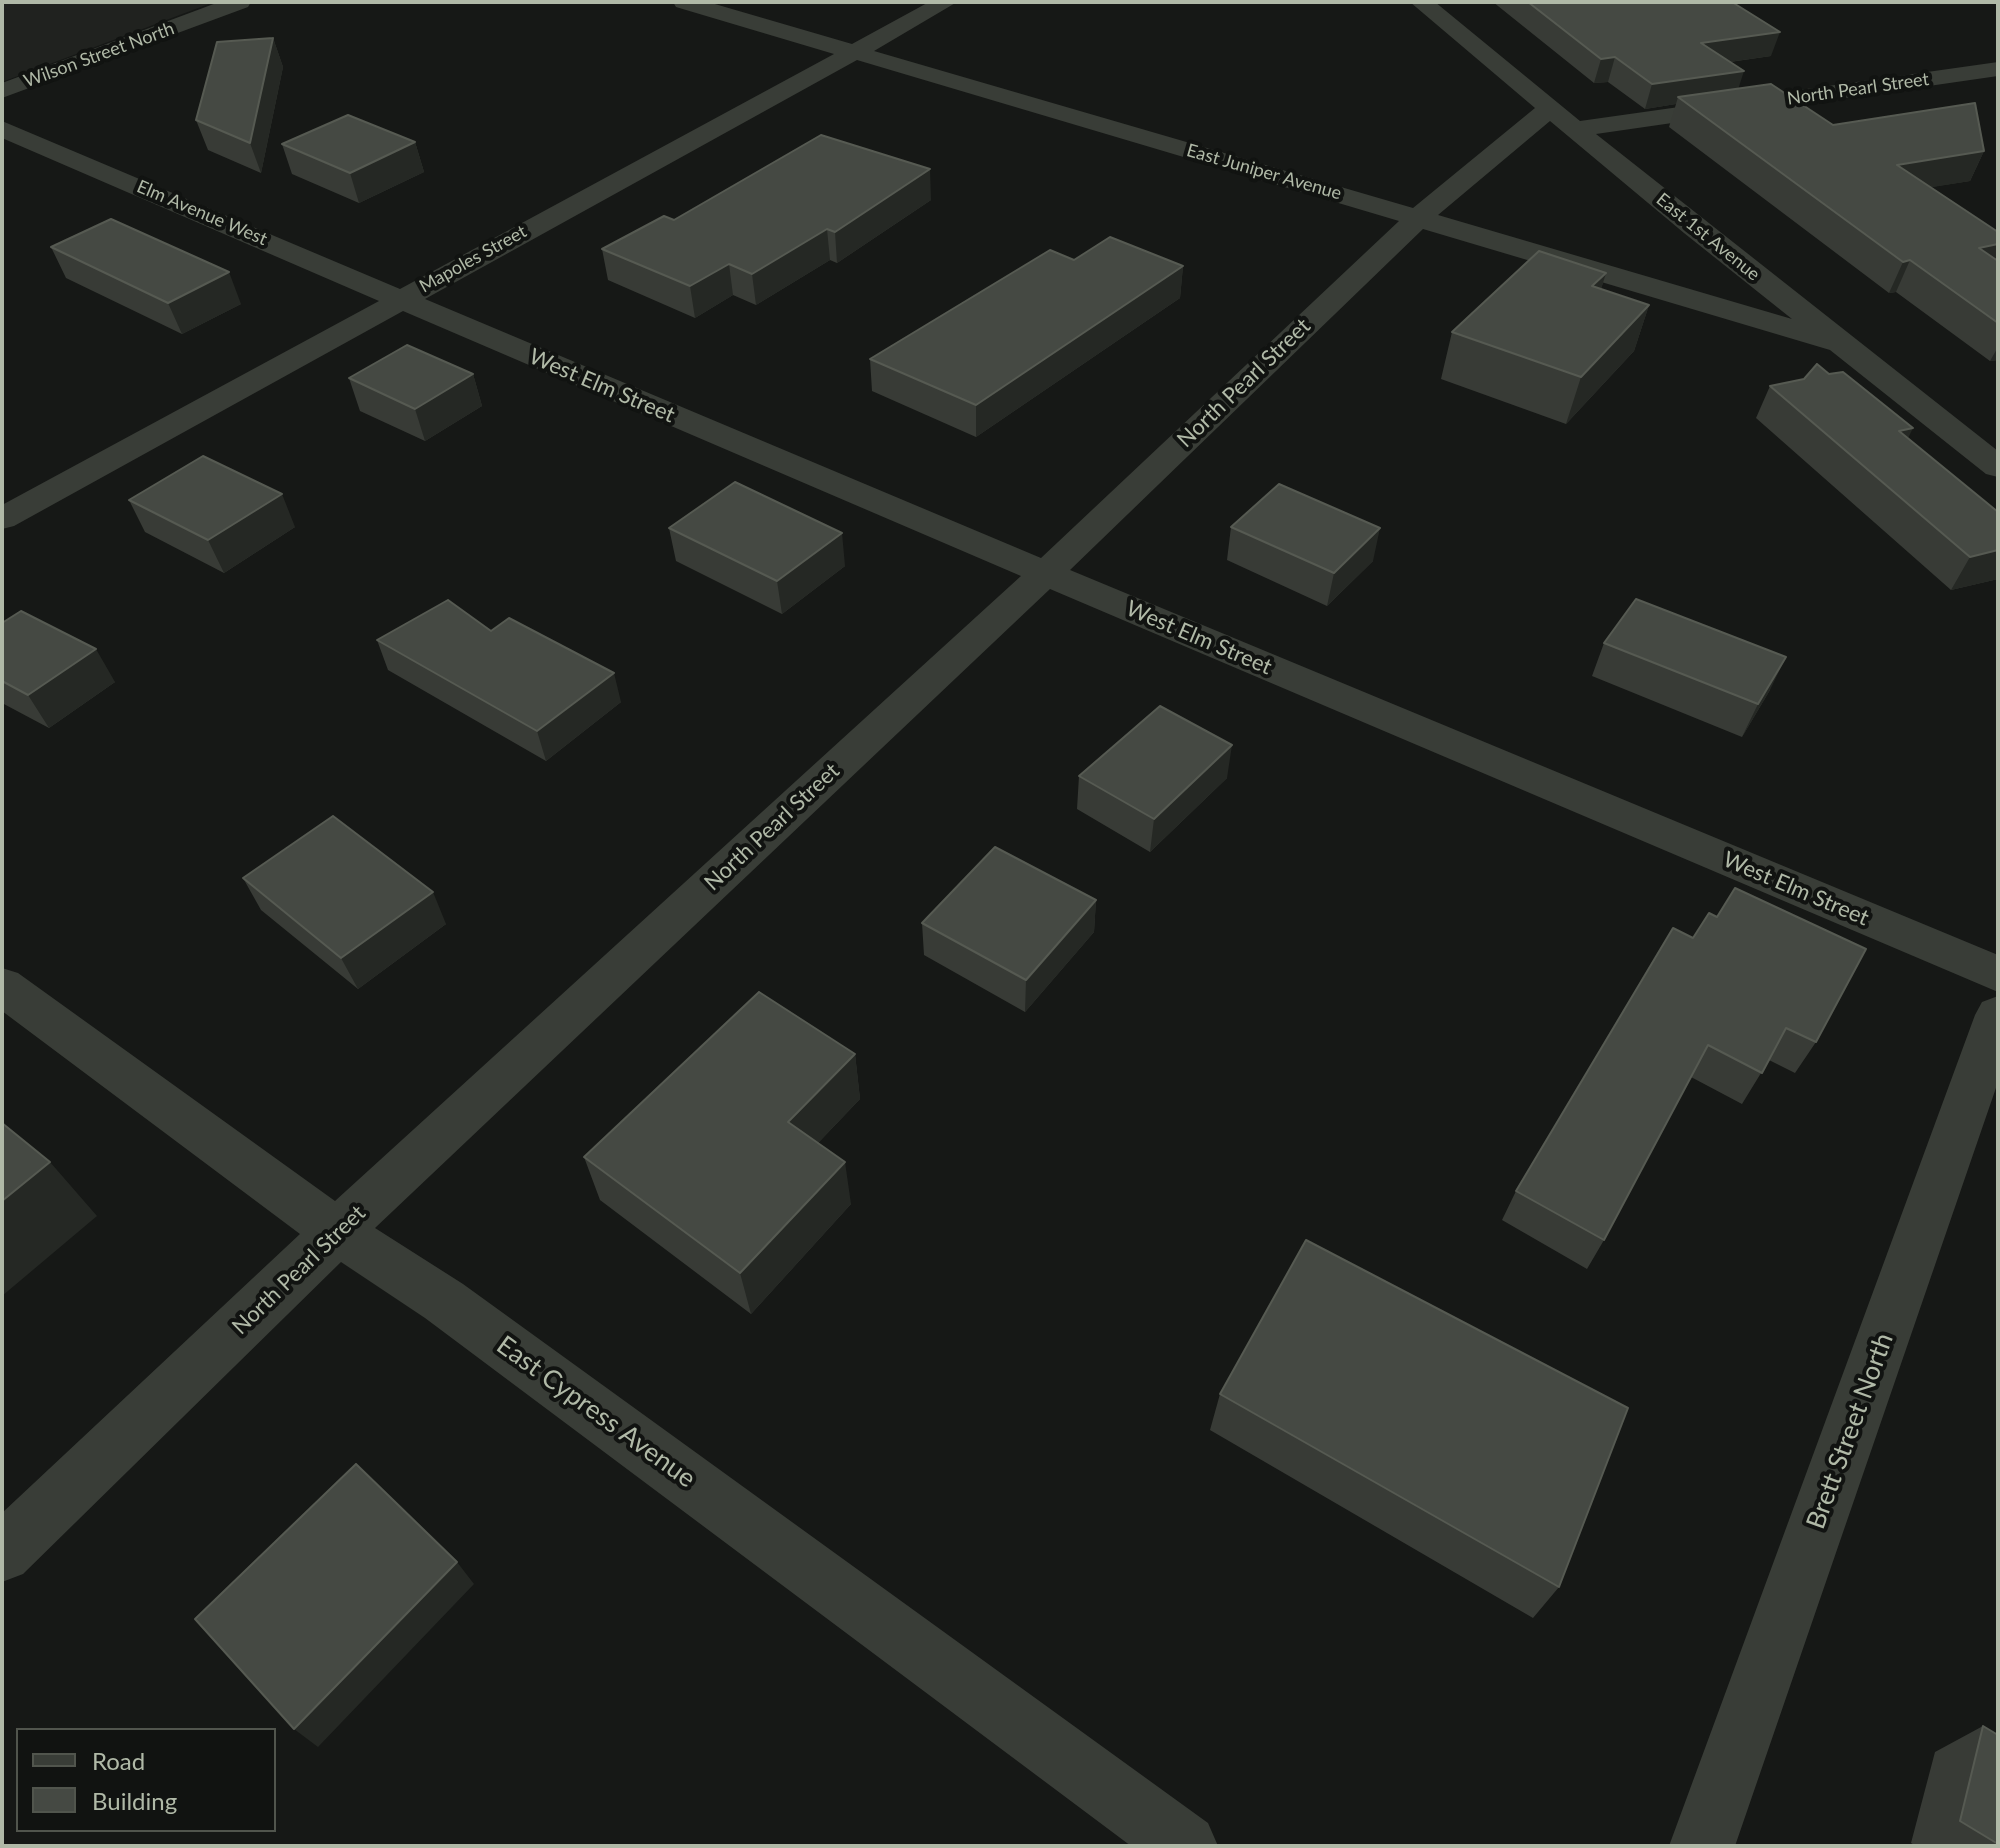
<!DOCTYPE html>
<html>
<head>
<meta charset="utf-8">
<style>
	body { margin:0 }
	#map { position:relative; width:2000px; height:1848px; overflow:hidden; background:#161816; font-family:Lato,sans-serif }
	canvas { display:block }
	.frame { position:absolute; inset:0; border:4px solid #b0b9a7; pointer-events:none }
	.legend { position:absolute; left:16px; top:1728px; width:260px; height:104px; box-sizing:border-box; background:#111311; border:2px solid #51554d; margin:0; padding:10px 14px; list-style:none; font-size:24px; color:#b0b9a7 }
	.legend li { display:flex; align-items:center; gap:16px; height:40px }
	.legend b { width:40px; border:2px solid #51554d }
</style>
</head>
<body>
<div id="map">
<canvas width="2000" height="1848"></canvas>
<div class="frame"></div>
<ul class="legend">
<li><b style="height:10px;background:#393d37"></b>Road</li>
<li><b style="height:22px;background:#454943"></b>Building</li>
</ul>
</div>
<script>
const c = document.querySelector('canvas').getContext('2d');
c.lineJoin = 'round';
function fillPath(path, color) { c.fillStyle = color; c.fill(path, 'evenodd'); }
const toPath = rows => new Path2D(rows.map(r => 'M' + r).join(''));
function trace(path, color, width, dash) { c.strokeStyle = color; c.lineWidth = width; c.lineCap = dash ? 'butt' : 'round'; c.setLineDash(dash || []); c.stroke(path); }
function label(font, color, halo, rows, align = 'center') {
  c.font = font + ' Lato,sans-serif'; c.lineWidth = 8; c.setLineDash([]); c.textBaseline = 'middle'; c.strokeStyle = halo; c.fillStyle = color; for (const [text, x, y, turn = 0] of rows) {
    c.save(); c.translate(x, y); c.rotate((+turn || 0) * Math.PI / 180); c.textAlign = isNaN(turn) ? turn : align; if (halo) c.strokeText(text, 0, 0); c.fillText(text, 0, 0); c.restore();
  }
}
fillPath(toPath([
	[2,2,214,2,2,82]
]), '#20221f');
fillPath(toPath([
	[219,2,251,2,248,7,2,98,2,83,219,2],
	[673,2,708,2,852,44,929,2,957,2,874,51,1413,208,1535,108,1410,2,1435,2,1580,121,1998,62,1998,76,1596,134,1998,451,1998,477,1986,474,1830,350,1423,229,1070,570,1998,955,1998,992,1050,589,375,1228,463,1284,1208,1823,1218,1846,1131,1846,425,1318,341,1262,23,1574,2,1582,2,1513,300,1234,2,1011,2,968,18,973,335,1201,1021,576,403,311,14,526,2,529,2,505,379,301,2,138,2,121,400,289,834,54,676,7,673,2],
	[857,60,1399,221,1041,558,425,299,857,60],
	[1550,121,1684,233,1792,319,1438,215,1550,121],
	[1998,996,1998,1082,1735,1846,1669,1846,1975,1015,1982,1002,1998,996]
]), '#393d37');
fillPath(toPath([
	[1493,2,1732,2,1771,56,1730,62,1738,89,1833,125,1984,151,1970,181,1931,187,1998,232,1998,360,1990,361,1896,292,1889,293,1669,127,1676,104,1645,109,1608,82,1594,83],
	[273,38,283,67,261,173,208,150,196,120],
	[415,142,424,172,359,203,292,174,282,144],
	[931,200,837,263,830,260,756,305,733,295,695,318,608,280,602,249,674,220],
	[51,247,241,304,182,334,66,278],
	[1074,260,1183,266,1180,298,976,437,872,391,870,359],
	[1606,273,1601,289,1649,305,1634,351,1566,424,1441,379,1452,332],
	[473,374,482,406,425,441,360,411,349,378],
	[1770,386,1908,438,1998,512,1998,579,1951,590,1756,418],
	[129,500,295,527,224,573,145,532],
	[1231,527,1373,561,1327,606,1227,560],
	[669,528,845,566,782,614,676,561],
	[2,623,115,682,49,728,2,703],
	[491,631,621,702,546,761,388,670,377,640],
	[1604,643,1770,690,1742,737,1592,676],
	[1079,776,1227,778,1150,852,1077,809],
	[243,878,446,924,358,989,261,910],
	[1096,900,1094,932,1025,1012,924,955,922,923],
	[1673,928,1816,1042,1795,1073,1769,1060,1742,1104,1691,1077,1604,1240,1587,1269,1502,1220,1516,1191],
	[855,1054,860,1099,818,1143,851,1204,751,1314,600,1200,584,1157],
	[1220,1394,1559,1587,1533,1618,1210,1430],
	[1983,1726,1998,1735,1998,1846,1916,1846,1911,1843,1935,1752]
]), '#383b36');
fillPath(toPath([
	[1780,32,1771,56,1693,67,1701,43],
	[273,38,283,67,261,173,250,143],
	[1615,57,1608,82,1594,83,1601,59],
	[1744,71,1736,96,1678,97,1676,104,1645,109,1652,84],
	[415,142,424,172,359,203,350,173],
	[1984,151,1970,181,1884,195,1897,165],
	[930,169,931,200,837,263,835,232],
	[827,229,830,260,756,305,752,274],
	[1998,244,1998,271,1979,248],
	[1910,260,1896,292,1889,293,1903,262],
	[729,264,733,295,695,318,690,286],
	[1183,266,1180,298,976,437,976,405],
	[229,272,241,304,182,334,168,303],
	[1606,273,1592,318,1592,286],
	[1649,305,1634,351,1566,424,1581,377],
	[1998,347,1998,360,1990,361],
	[473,374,482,406,425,441,415,409],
	[1913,428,1897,461,1899,431],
	[282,494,295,527,224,573,208,540],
	[1380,528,1373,561,1327,606,1334,573],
	[842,533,845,566,782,614,777,581],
	[1998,550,1998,579,1951,590,1970,557],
	[96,649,115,682,49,728,28,695],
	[1786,657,1770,690,1742,737,1758,704],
	[614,673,621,702,546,761,537,731],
	[1232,745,1227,778,1150,852,1154,819],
	[433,892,446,924,358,989,341,958],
	[1096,900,1094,932,1025,1012,1026,980],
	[855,1054,860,1099,796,1166,788,1122],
	[50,1162,97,1216,2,1296,2,1201],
	[845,1162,851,1204,751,1314,740,1273],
	[457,1562,474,1584,318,1747,294,1729]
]), '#252824');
const building = toPath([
	[1528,2,1732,2,1780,32,1701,43,1744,71,1652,84,1615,57,1601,59,1528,2],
	[273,38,250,143,196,120,217,42,273,38],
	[1771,84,1833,125,1975,103,1984,151,1897,165,1998,232,1998,244,1979,248,1998,261,1998,323,1910,260,1903,262,1678,97,1771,84],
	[348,115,415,142,350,173,282,144,348,115],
	[821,135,930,169,835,232,827,229,752,274,729,264,690,286,602,249,664,216,674,220,821,135],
	[111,219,229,272,168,303,51,247,111,219],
	[1110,237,1183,266,976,405,870,359,1050,250,1074,260,1110,237],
	[1539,251,1606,273,1592,286,1649,305,1581,377,1452,332,1539,251],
	[407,345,473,374,415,409,349,378,407,345],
	[1817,364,1829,374,1843,372,1913,428,1899,431,1998,512,1998,550,1970,557,1770,386,1804,379,1817,364],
	[203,456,282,494,208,540,129,500,203,456],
	[735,482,842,533,777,581,669,528,735,482],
	[1279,484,1380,528,1334,573,1231,527,1279,484],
	[1636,599,1786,657,1758,704,1604,643,1636,599],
	[448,600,491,631,509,618,614,673,537,731,377,640,448,600],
	[21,611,96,649,28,695,2,681,2,623,21,611],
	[1160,706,1232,745,1154,819,1079,776,1160,706],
	[333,816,433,892,341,958,243,878,333,816],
	[995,847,1096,900,1026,980,922,923,995,847],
	[1735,888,1866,949,1816,1042,1786,1028,1762,1073,1708,1045,1604,1240,1516,1191,1673,928,1693,938,1709,913,1717,917,1735,888],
	[759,992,855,1054,788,1122,845,1162,740,1273,584,1157,759,992],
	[2,1123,50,1162,2,1201,2,1123],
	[1306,1240,1628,1408,1559,1587,1220,1394,1306,1240],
	[356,1464,457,1562,294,1729,195,1619,356,1464],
	[1983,1726,1998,1735,1998,1844,1960,1821,1983,1726]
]);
fillPath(building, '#454943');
trace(building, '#565a52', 2);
label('18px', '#b0b9a7', '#111311', [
	["Wilson Street North",99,55,-20],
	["North Pearl Street",1858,89,-8],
	["East Juniper Avenue",1264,172,16],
	["Elm Avenue West",202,213,23],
	["East 1st Avenue",1708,237,39],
	["Mapoles Street",473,259,-29]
]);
label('22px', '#b0b9a7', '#111311', [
	["North Pearl Street",1244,383,-44],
	["West Elm Street",602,386,23],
	["West Elm Street",1199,638,23],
	["North Pearl Street",772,827,-43],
	["West Elm Street",1796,889,23],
	["North Pearl Street",299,1270,-44]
]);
label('26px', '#b0b9a7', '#111311', [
	["East Cypress Avenue",596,1412,36],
	["Brett Street North",1850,1431,-70]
]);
</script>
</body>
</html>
